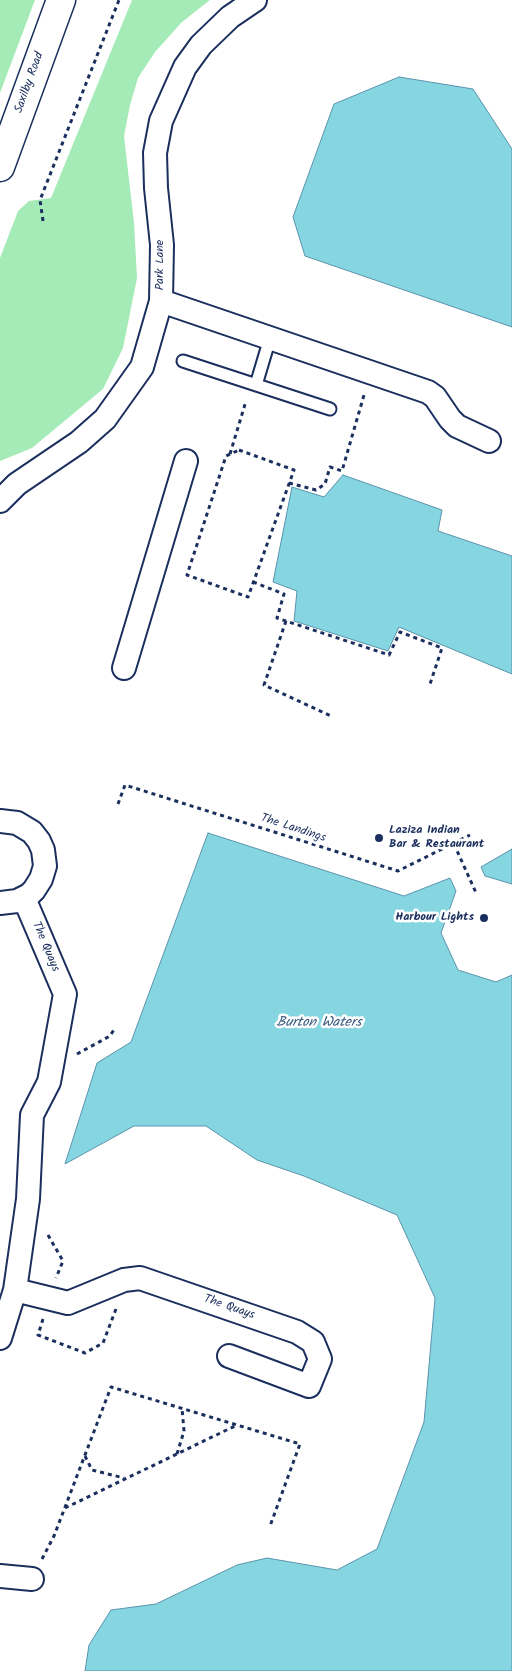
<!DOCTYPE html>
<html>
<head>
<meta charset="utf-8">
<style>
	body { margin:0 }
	canvas { display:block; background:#fff }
</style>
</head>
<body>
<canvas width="512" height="1671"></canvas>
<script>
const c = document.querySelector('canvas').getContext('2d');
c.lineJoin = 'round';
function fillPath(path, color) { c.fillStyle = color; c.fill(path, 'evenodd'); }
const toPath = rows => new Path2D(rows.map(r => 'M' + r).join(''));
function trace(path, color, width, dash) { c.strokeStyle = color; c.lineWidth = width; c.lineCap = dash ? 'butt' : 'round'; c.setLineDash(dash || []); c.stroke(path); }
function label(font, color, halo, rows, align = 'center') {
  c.font = font + ' Kalam,sans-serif'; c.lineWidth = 5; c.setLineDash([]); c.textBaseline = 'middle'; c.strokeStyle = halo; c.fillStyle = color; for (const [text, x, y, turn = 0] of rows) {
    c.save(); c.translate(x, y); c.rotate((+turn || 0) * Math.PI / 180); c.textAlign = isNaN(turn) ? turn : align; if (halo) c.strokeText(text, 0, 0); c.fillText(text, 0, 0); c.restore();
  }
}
fillPath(toPath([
	[0,0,35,0,0,93],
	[132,0,210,0,182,22,155,52,138,78,130,105,124,136,134,223,137,278,123,348,103,389,32,448,0,461,0,258,18,211,29,201,51,198]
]), '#a5ebb7');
const water = toPath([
	[399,77,473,89,512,149,512,327,305,256,293,217,334,104,399,77],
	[343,475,442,510,438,531,512,556,512,674,399,627,388,651,294,621,297,591,273,582,292,487,324,497,343,475],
	[208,833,404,896,450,878,456,891,441,933,458,970,496,982,512,975,512,1671,85,1671,89,1645,111,1610,156,1604,237,1565,267,1558,337,1570,377,1549,424,1422,435,1298,397,1215,304,1176,257,1160,206,1126,134,1126,65,1164,97,1063,131,1042,208,833],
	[512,849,512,884,485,876,481,867,512,849]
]);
fillPath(water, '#86d6e1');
trace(water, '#5b93ad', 1);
const service = toPath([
	[183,361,330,409],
	[256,385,270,338]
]);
const minor = toPath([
	[161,301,428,392,435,397,450,419,457,426,489,441],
	[0,501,17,484,79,442,105,419,142,367,161,301,162,245,156,188,155,153,161,121,185,67,201,45,230,17,255,0],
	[124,668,186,461],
	[0,821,17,823,32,832,39,841,43,850,45,866,41,879,34,890,29,895,17,901,0,903],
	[15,1290,68,1303,124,1280,140,1278,297,1332,313,1342,320,1359,309,1386,229,1356],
	[0,1338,15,1290,28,1199,32,1115,49,1082,65,994,24,898],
	[0,1576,32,1579]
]);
const trunk = toPath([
	[0,167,61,0]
]);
trace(service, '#1b2f5e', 15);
trace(minor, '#1b2f5e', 26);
trace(trunk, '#1b2f5e', 31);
trace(toPath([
	[43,221,40,200,119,0],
	[239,450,294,470,248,597,187,575,226,456,239,450],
	[230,454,246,401],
	[289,483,316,490,325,484,330,467,342,471,364,395],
	[253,582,284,594,277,618,389,655,400,632,442,648,430,684],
	[286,621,264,685,331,716],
	[118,804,125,785,398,871,470,835],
	[454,844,477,895],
	[77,1054,110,1036,115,1028],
	[48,1235,63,1261,56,1278],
	[43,1319,38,1335,85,1353,103,1343,116,1309],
	[177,1454,184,1431,182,1408],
	[85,1456,92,1470,124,1478],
	[65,1508,237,1425],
	[42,1559,54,1536,111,1387,300,1444,270,1526]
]), '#1b2f5e', 3, [4, 4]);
trace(service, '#fff', 11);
trace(minor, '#fff', 22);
trace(trunk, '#fff', 28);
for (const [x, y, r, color] of [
	[379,838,5,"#1b2f5e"],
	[484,918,5,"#1b2f5e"]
]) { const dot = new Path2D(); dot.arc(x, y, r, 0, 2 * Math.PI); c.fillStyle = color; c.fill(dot); trace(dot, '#fff', 2); }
label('12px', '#1b2f5e', '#fff', [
	["Saxilby Road",30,83,-70],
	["Park Lane",161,265,-90],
	["The Landings",293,829,18],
	["The Quays",45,947,67],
	["The Quays",229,1308,19]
]);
label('bold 12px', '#1b2f5e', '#fff', [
	["Laziza Indian",389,831],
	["Bar & Restaurant",389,845],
	["Harbour Lights",474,918,"right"]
], 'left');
label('italic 14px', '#36597f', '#fff', [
	["Burton Waters",319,1024]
]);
</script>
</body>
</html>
